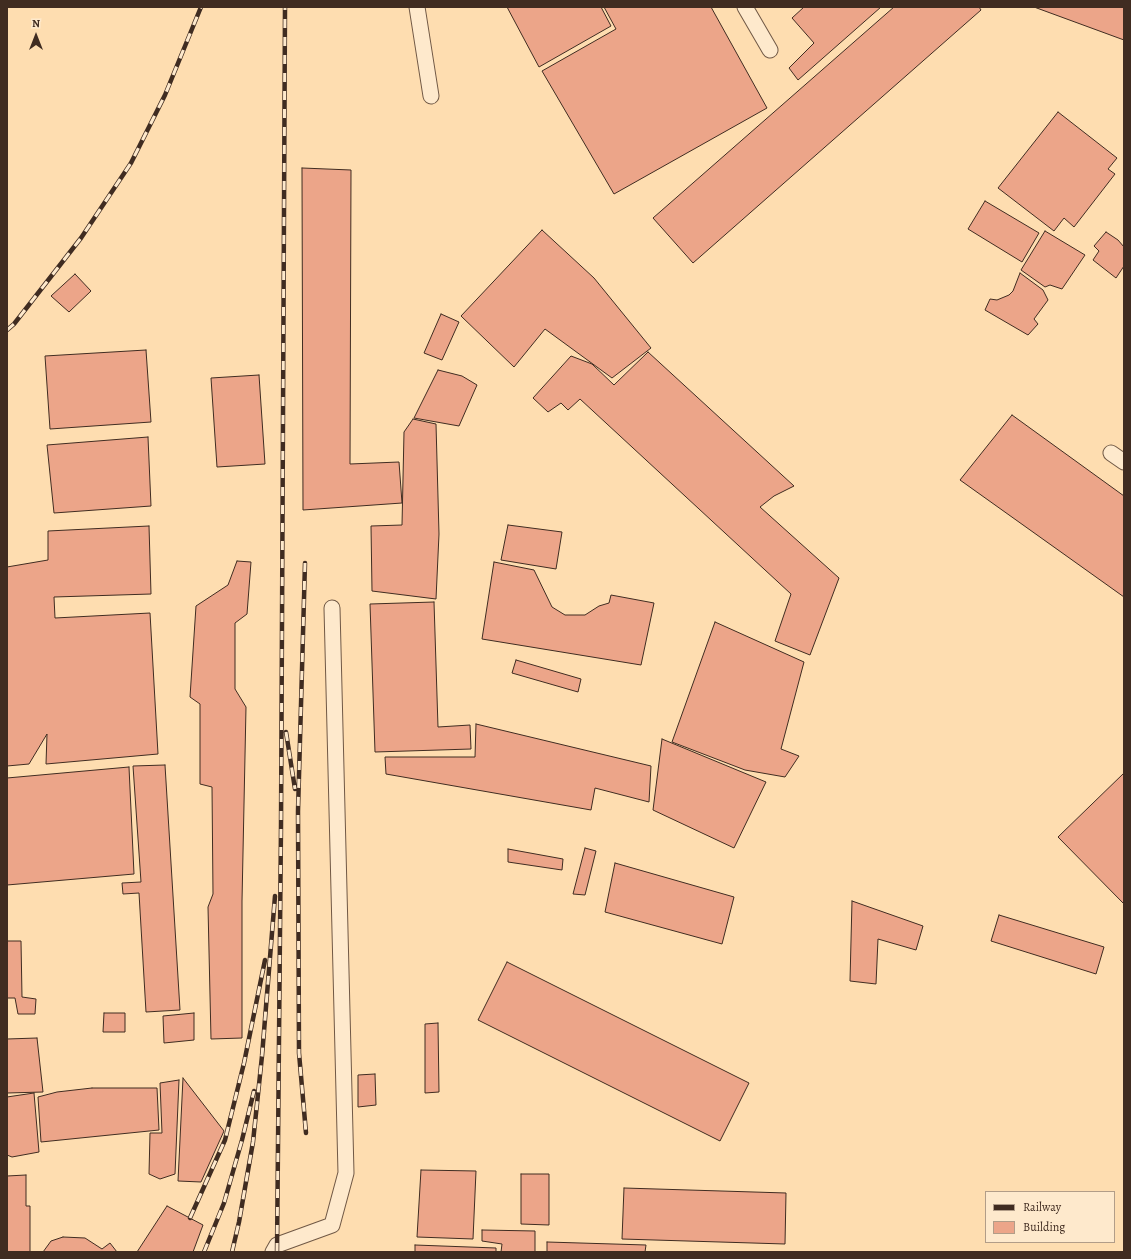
<!DOCTYPE html>
<html>
<head>
<meta charset="utf-8">
<style>
	body { margin:0 }
	#map { position:relative; width:1131px; height:1259px; overflow:hidden; background:#feddb0; font-family:Alegreya,serif }
	canvas { display:block }
	.frame { position:absolute; inset:0; border:8px solid #402c21; pointer-events:none }
	.legend { position:absolute; left:985px; top:1191px; width:130px; height:52px; box-sizing:border-box; background:#fee9cc; border:1px solid #b29d88; margin:0; padding:5px 7px; list-style:none; font-size:12px; color:#402c21 }
	.legend li { display:flex; align-items:center; gap:8px; height:20px }
	.legend b { width:20px; border:1px solid #b29d88 }
	.north { position:absolute; left:16px; top:16px; width:40px; height:40px; -webkit-text-stroke:3px #fee9cc; paint-order:stroke; rotate:0deg; font-size:11px; font-weight:700; line-height:16px; text-align:center; color:#402c21 }
	.north::after { content:''; display:block; margin:auto; width:14px; height:18px; background:#402c21; clip-path:polygon(50% 0,100% 100%,50% 72%,0 100%) }
</style>
</head>
<body>
<div id="map">
<canvas width="1131" height="1259"></canvas>
<div class="frame"></div>
<ul class="legend">
<li><b style="height:5px;background:#402c21"></b>Railway</li>
<li><b style="height:11px;background:#eca589"></b>Building</li>
</ul>
<div class="north">N</div>
</div>
<script>
const c = document.querySelector('canvas').getContext('2d');
c.lineJoin = 'round';
function fillPath(path, color) { c.fillStyle = color; c.fill(path, 'evenodd'); }
const toPath = rows => new Path2D(rows.map(r => 'M' + r).join(''));
function trace(path, color, width, dash) { c.strokeStyle = color; c.lineWidth = width; c.lineCap = dash ? 'butt' : 'round'; c.setLineDash(dash || []); c.stroke(path); }
const building = toPath([
	[507,7,601,7,611,26,539,67,507,7],
	[604,7,711,7,767,108,614,194,542,71,616,29,604,7],
	[804,7,881,7,798,80,789,68,814,43,792,18,804,7],
	[894,7,979,7,981,10,693,263,653,218,894,7],
	[1034,7,1124,7,1124,40,1034,7],
	[1058,112,1117,158,1108,169,1115,174,1074,227,1064,218,1054,231,998,188,1058,112],
	[302,168,351,170,350,464,399,462,402,503,303,510,302,168],
	[985,201,1039,233,1022,262,968,229,985,201],
	[542,230,594,278,651,348,612,378,545,329,514,367,461,316,542,230],
	[1045,231,1085,255,1062,289,1050,285,1045,287,1021,270,1045,231],
	[1106,232,1118,240,1124,247,1124,266,1116,278,1093,260,1099,251,1094,246,1106,232],
	[1020,273,1043,290,1048,300,1034,319,1038,324,1028,335,985,310,990,299,997,300,1009,295,1013,291,1020,273],
	[75,274,91,291,69,312,51,296,75,274],
	[441,314,459,322,442,360,424,353,441,314],
	[146,350,151,422,50,429,45,356,146,350],
	[648,352,794,486,774,496,760,507,839,578,810,655,775,641,791,594,580,399,568,410,561,403,548,412,533,398,571,356,592,364,614,385,648,352],
	[438,370,462,376,477,385,459,426,414,418,438,370],
	[259,375,265,464,217,467,211,378,259,375],
	[1012,415,1124,496,1124,597,960,480,1012,415],
	[413,419,436,424,439,534,436,599,372,591,371,526,402,525,404,432,413,419],
	[148,437,151,506,54,513,47,445,148,437],
	[508,525,562,532,556,569,501,560,508,525],
	[149,526,151,594,54,597,55,618,150,613,158,754,46,764,47,734,29,764,7,766,7,567,48,560,48,531,149,526],
	[237,561,251,562,247,614,235,623,235,689,246,707,242,901,242,1038,211,1039,208,907,213,894,212,787,200,784,200,704,190,697,196,606,228,585,237,561],
	[494,562,534,570,552,607,565,615,585,615,599,606,609,603,611,595,654,603,641,665,482,639,494,562],
	[434,602,438,727,470,725,471,749,375,752,370,604,434,602],
	[715,622,804,662,781,749,799,756,785,777,745,770,672,742,715,622],
	[516,660,581,679,578,692,512,673,516,660],
	[476,724,651,766,649,802,595,788,591,810,386,774,385,757,475,757,476,724],
	[662,739,766,782,734,848,653,810,662,739],
	[165,765,180,1010,146,1012,139,893,123,894,122,883,141,882,133,766,165,765],
	[129,767,134,874,7,885,7,778,129,767],
	[1124,773,1124,904,1058,837,1124,773],
	[585,848,596,851,585,895,573,894,585,848],
	[508,849,563,859,562,870,508,862,508,849],
	[615,863,734,897,722,944,605,912,615,863],
	[852,901,923,926,916,950,878,939,876,984,850,981,852,901],
	[999,915,1104,947,1096,974,991,941,999,915],
	[7,941,21,941,22,997,36,999,35,1014,18,1014,15,998,7,998,7,941],
	[507,962,749,1083,720,1141,478,1020,507,962],
	[104,1013,125,1013,125,1032,103,1032,104,1013],
	[194,1013,194,1040,164,1043,163,1016,194,1013],
	[438,1023,439,1092,425,1093,425,1024,438,1023],
	[37,1038,43,1092,7,1093,7,1039,37,1038],
	[375,1074,376,1105,358,1107,358,1075,375,1074],
	[183,1078,224,1131,201,1182,178,1181,183,1078],
	[179,1080,175,1174,160,1179,149,1174,150,1133,162,1133,160,1083,179,1080],
	[92,1088,157,1088,159,1130,41,1142,38,1097,57,1092,92,1088],
	[34,1093,39,1152,12,1157,7,1155,7,1097,34,1093],
	[421,1170,476,1171,473,1239,417,1237,421,1170],
	[521,1174,549,1174,549,1225,521,1224,521,1174],
	[26,1175,26,1206,30,1206,30,1252,7,1252,7,1176,26,1175],
	[624,1188,786,1193,785,1244,622,1239,624,1188],
	[167,1206,203,1225,193,1252,137,1252,167,1206],
	[482,1230,535,1231,535,1252,501,1252,502,1244,482,1241,482,1230],
	[63,1237,85,1238,102,1249,110,1243,117,1252,43,1252,51,1241,63,1237],
	[547,1242,646,1245,645,1252,547,1252,547,1242],
	[415,1245,496,1248,496,1252,415,1252,415,1245]
]);
fillPath(building, '#eca589');
trace(building, '#402c21', 1);
const service = toPath([
	[417,7,431,96],
	[745,7,770,50],
	[1111,453,1124,462],
	[273,1252,277,1245,332,1225,346,1173,332,608]
]);
trace(service, '#705845', 17);
trace(service, '#fee9cc', 15);
const rail = toPath([
	[7,330,14,324,81,238,131,163,165,95,201,7],
	[305,563,298,811,299,1053,306,1133],
	[286,732,295,789],
	[190,1218,225,1140,244,1063,265,960],
	[204,1252,224,1203,242,1140,254,1091],
	[232,1252,239,1222,253,1142,262,1056,275,896],
	[277,1252,281,826,285,7]
]);
trace(rail, '#402c21', 4.5);
trace(rail, '#fee9cc', 3, [9]);
</script>
</body>
</html>
